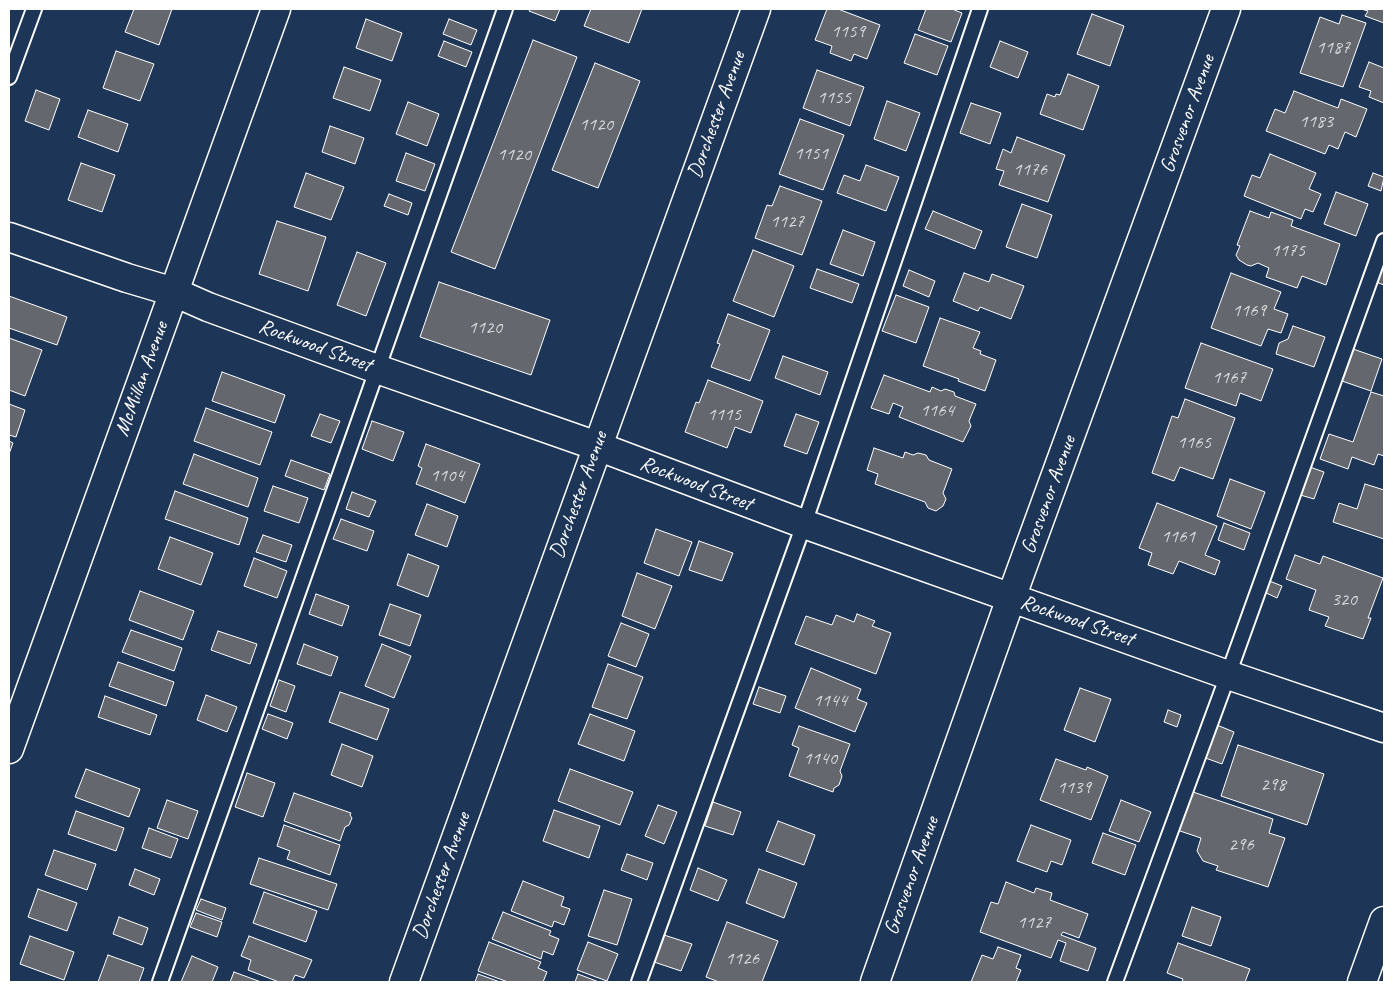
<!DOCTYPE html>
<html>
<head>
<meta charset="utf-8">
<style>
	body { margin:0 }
	#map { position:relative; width:1393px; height:991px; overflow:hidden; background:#1d3557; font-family:Caveat,sans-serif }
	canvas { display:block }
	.frame { position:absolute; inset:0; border:10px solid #fff; pointer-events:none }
</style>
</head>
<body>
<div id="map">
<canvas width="1393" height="991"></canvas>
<div class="frame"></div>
</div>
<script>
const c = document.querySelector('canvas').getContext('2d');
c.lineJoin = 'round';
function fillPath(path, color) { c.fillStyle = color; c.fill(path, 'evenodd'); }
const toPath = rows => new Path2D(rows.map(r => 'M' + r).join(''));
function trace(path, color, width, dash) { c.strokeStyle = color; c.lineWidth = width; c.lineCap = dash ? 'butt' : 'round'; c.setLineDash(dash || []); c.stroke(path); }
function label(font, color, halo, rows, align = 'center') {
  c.font = font + ' Caveat,sans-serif'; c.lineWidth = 4; c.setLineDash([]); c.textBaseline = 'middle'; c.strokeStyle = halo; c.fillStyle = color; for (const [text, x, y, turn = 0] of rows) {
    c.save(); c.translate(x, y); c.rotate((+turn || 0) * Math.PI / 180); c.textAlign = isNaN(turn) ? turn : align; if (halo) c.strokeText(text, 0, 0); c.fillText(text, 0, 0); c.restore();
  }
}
const building = toPath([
	[134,9,172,9,159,45,125,32,134,9],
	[530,9,560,9,555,21,529,11,530,9],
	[591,9,642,9,629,43,584,26,591,9],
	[827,9,838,9,880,25,867,59,854,54,851,61,830,53,832,46,815,40,827,9],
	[926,9,952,9,962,13,951,42,918,30,926,9],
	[1361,9,1384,9,1384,23,1365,16,1368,11,1361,9],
	[1092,14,1124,26,1110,66,1077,54,1092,14],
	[1342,15,1366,23,1343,87,1300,73,1320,17,1339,24,1342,15],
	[366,19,402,33,392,61,356,48,366,19],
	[449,19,477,30,471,45,443,34,449,19],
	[915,34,948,46,937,75,904,63,915,34],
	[533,40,577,57,495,269,451,252,533,40],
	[444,41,472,52,466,67,438,56,444,41],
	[1000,41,1028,52,1018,78,990,67,1000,41],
	[116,51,154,64,140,101,103,88,116,51],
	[1369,62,1384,68,1384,103,1369,97,1371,91,1359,87,1369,62],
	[595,63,640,81,598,188,552,170,595,63],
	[344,67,381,80,370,111,333,98,344,67],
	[817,70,864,87,850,126,803,108,817,70],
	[1068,74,1099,86,1083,130,1040,114,1047,94,1055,97,1056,94,1060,95,1068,74],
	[36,90,60,99,49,130,25,121,36,90],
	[1294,91,1338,108,1341,99,1367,109,1356,137,1345,132,1338,149,1329,145,1325,154,1266,131,1275,109,1285,113,1294,91],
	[887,101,920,113,906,151,874,139,887,101],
	[408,102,439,114,427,146,396,134,408,102],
	[971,103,1001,113,990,144,960,133,971,103],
	[88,110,128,124,118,152,78,137,88,110],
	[800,119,844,135,823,190,779,174,800,119],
	[330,126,364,138,355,164,322,152,330,126],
	[1017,137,1065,155,1048,202,999,185,1004,171,996,169,1003,149,1011,153,1017,137],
	[406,153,435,164,425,191,396,181,406,153],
	[1270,154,1316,173,1309,189,1321,194,1313,212,1305,209,1301,219,1244,196,1252,175,1260,178,1270,154],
	[81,163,115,175,102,212,68,200,81,163],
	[866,165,899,177,886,211,837,193,844,175,860,181,866,165],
	[306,173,344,187,331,220,294,207,306,173],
	[1373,173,1384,177,1381,191,1368,186,1373,173],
	[780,186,822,201,802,255,755,238,767,205,772,206,780,186],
	[1336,192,1368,204,1356,236,1324,224,1336,192],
	[389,194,412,203,408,215,384,206,389,194],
	[1022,204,1052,215,1037,258,1006,247,1022,204],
	[933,211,982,231,975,249,925,229,933,211],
	[1250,211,1269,218,1271,212,1293,220,1291,226,1340,244,1326,285,1302,276,1297,288,1266,277,1269,268,1258,263,1251,266,1247,265,1239,260,1236,255,1240,246,1237,245,1250,211],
	[277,221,326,237,308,291,259,274,277,221],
	[843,230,875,242,863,276,830,264,843,230],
	[753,250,794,266,774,317,733,301,753,250],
	[357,252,386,263,366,316,337,305,357,252],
	[1384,261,1384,285,1376,282,1384,261],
	[817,269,859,284,852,303,810,288,817,269],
	[909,270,935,281,929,297,903,286,909,270],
	[964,273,989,282,992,274,1024,286,1011,319,980,307,978,311,953,301,964,273],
	[1231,273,1281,292,1274,309,1288,314,1281,333,1268,329,1261,346,1211,328,1231,273],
	[439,282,550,320,531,375,420,337,439,282],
	[896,295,929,307,916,343,882,331,896,295],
	[9,296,67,317,57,345,9,328,9,296],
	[728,314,770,330,750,381,711,367,720,344,717,343,728,314],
	[940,318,980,332,973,348,981,351,980,354,996,360,985,391,958,381,959,379,923,366,940,318],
	[1293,326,1325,337,1314,367,1276,354,1279,343,1288,339,1293,326],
	[9,338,42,350,25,396,9,390,9,338],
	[1201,343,1273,369,1261,401,1240,393,1236,406,1185,388,1201,343],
	[1350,348,1382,359,1371,391,1339,380,1350,348],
	[783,356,828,372,820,395,775,378,783,356],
	[222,372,285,395,275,423,212,401,222,372],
	[884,375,930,392,932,387,941,391,945,389,954,392,955,396,976,404,969,421,971,426,963,442,899,417,903,407,893,403,889,414,871,408,884,375],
	[708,380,763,401,751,433,735,427,727,448,685,432,696,402,699,403,708,380],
	[1371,392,1384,396,1384,456,1378,454,1374,465,1352,457,1348,469,1320,459,1329,434,1353,442,1371,392],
	[1185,399,1235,418,1213,479,1180,467,1174,481,1152,473,1172,416,1178,418,1185,399],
	[9,404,25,410,16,437,9,435,9,404],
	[206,408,272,432,260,465,194,441,206,408],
	[320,414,340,421,331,443,311,436,320,414],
	[796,414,819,422,807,454,784,446,796,414],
	[372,421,404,432,393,461,362,449,372,421],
	[9,441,13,443,9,454,9,441],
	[426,444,480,464,465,503,416,484,422,468,418,466,426,444],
	[874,448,903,458,905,452,913,455,918,453,926,455,929,460,952,469,943,493,946,499,943,506,936,511,928,508,925,502,875,484,878,474,867,470,874,448],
	[194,454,258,478,248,507,183,484,194,454],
	[291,460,330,474,324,490,285,476,291,460],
	[1307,466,1324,472,1314,499,1297,494,1307,466],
	[1230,479,1265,492,1251,529,1217,516,1230,479],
	[1365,484,1384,490,1384,539,1333,522,1339,503,1357,509,1365,484],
	[273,486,308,498,299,523,264,511,273,486],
	[175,491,248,518,239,545,165,519,175,491],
	[352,492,376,501,369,517,346,509,352,492],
	[1157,503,1217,526,1205,555,1220,561,1215,575,1179,561,1173,574,1148,565,1152,553,1139,548,1157,503],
	[427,504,458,516,447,547,415,535,427,504],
	[341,519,374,531,367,551,333,539,341,519],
	[1224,523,1250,533,1244,550,1218,540,1224,523],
	[656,529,692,542,679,576,644,563,656,529],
	[263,535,292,545,286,562,256,552,263,535],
	[170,537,213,553,201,585,158,569,170,537],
	[699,541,733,553,722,581,689,570,699,541],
	[408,554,439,566,428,597,397,585,408,554],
	[1295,555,1320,564,1323,556,1383,578,1368,618,1371,618,1363,639,1325,626,1329,617,1309,610,1316,590,1286,579,1295,555],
	[254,558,287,571,277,598,244,586,254,558],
	[637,573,672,586,655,629,622,616,637,573],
	[1267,580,1282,586,1277,598,1262,591,1267,580],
	[140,591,194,611,183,640,129,620,140,591],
	[316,594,349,606,342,626,309,614,316,594],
	[390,604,421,615,410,646,379,635,390,604],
	[857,614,875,621,872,626,891,633,876,674,795,644,806,616,832,625,836,615,854,622,857,614],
	[621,623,649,634,636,667,608,656,621,623],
	[131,630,182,648,174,671,122,652,131,630],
	[218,631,257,644,250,664,211,650,218,631],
	[304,644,338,657,331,676,297,664,304,644],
	[382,644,411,656,394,698,365,686,382,644],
	[118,662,174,682,166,706,109,686,118,662],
	[608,664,643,677,627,719,592,707,608,664],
	[811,668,861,689,857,699,867,703,855,732,795,708,811,668],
	[279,680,295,686,286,712,270,706,279,680],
	[759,687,786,696,780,713,753,704,759,687],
	[1080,688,1111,699,1095,742,1064,730,1080,688],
	[340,692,389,709,377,740,329,722,340,692],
	[206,695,237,707,227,732,197,720,206,695],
	[105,696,157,715,150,735,98,717,105,696],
	[1168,710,1181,715,1177,727,1164,722,1168,710],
	[268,714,293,723,287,739,262,729,268,714],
	[590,714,635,731,624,761,578,744,590,714],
	[1212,723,1234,732,1222,764,1200,756,1212,723],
	[799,726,850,744,840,771,842,776,839,785,834,788,833,792,789,776,799,748,792,745,799,726],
	[342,744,373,756,362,787,331,775,342,744],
	[1238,745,1324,774,1307,825,1221,796,1238,745],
	[1056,759,1086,770,1087,767,1108,776,1091,820,1040,800,1056,759],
	[86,769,140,789,129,817,75,797,86,769],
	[570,769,633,792,620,825,558,801,570,769],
	[247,773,275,783,263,817,235,807,247,773],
	[1190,791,1273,819,1269,833,1285,838,1268,887,1216,870,1218,866,1203,861,1197,851,1201,838,1177,830,1190,791],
	[294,793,351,813,350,815,352,818,349,825,345,827,340,841,284,821,294,793],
	[167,800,198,811,188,839,157,828,167,800],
	[1121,800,1151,812,1139,842,1109,831,1121,800],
	[713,802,741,812,733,835,705,826,713,802],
	[658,805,677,812,664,844,645,836,658,805],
	[554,810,600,826,589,858,543,841,554,810],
	[76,811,124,828,116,851,68,834,76,811],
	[778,821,815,835,804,865,766,851,778,821],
	[284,825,340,845,330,875,287,859,290,851,277,846,284,825],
	[1031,825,1071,840,1062,865,1051,861,1047,872,1017,861,1031,825],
	[149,828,178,839,171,858,142,848,149,828],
	[1103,833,1136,845,1125,875,1092,863,1103,833],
	[54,850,96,864,87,890,45,875,54,850],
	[627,854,653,863,647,880,621,870,627,854],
	[259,858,337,884,328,910,250,884,259,858],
	[698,868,727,880,718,901,690,890,698,868],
	[135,869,160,879,154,895,129,885,135,869],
	[759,869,797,883,784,918,746,903,759,869],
	[523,881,564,897,561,906,570,909,564,925,554,921,552,927,511,911,523,881],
	[1006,882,1034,893,1036,888,1052,893,1050,900,1088,914,1079,938,1063,932,1061,935,1096,948,1088,971,1060,961,1066,943,1058,940,1051,958,980,932,991,902,998,904,1006,882],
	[38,889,77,903,67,931,28,917,38,889],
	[604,890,632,899,617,945,588,936,604,890],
	[264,892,317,911,306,942,253,923,264,892],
	[201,899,226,908,222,920,196,910,201,899],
	[1192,907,1221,917,1211,946,1182,936,1192,907],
	[503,912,551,931,549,935,559,939,553,955,543,951,541,959,492,939,503,912],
	[196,913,222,922,217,937,190,927,196,913],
	[119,917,148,928,142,945,113,934,119,917],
	[727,922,778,941,762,982,719,982,706,977,727,922],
	[664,935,692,944,681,971,654,962,664,935],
	[30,936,74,952,64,980,20,964,30,936],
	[249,936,312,960,304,978,295,975,292,982,279,982,248,970,251,960,241,956,249,936],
	[489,942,541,962,538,968,547,972,543,982,508,982,478,971,489,942],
	[588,942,618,954,607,981,577,970,588,942],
	[1178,943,1250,969,1245,982,1182,982,1183,979,1167,973,1178,943],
	[998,947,1021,955,1016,968,1021,970,1016,982,971,982,982,955,993,959,998,947],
	[108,955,144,968,139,982,98,982,108,955],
	[192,956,218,967,212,982,181,982,192,956],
	[234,972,261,982,230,982,234,972],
	[478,974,500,982,475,982,478,974],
	[578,974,599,982,575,982,578,974]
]);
fillPath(building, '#64686e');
trace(building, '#fff', 1);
const lane = toPath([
	[9,77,34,9],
	[160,982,505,9],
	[639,982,804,524,980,9],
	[1115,982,1228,675,1384,241]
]);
const street = toPath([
	[9,237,127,278,174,292,208,307,377,369,597,446,804,524,1228,675,1384,728],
	[9,749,276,9],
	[404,982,756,9],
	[875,982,1011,598,1226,9],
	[1362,982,1384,921]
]);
trace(lane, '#fff', 18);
trace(street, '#fff', 31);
trace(lane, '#1d3557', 14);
trace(street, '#1d3557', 28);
label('19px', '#d8d9db', null, [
	["1159",848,32],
	["1187",1333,48],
	["1155",834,98],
	["1183",1316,122],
	["1120",596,125],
	["1151",811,154],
	["1120",514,155],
	["1176",1030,170],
	["1127",787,222],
	["1175",1288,251],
	["1169",1249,311],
	["1120",485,328],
	["1167",1229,378],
	["1164",937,411],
	["1115",724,415],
	["1165",1194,443],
	["1104",447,476],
	["1161",1178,537],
	["320",1344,600],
	["1144",830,701],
	["1140",820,759],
	["298",1273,785],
	["1139",1074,788],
	["296",1241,845],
	["1127",1034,923],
	["1126",742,959]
]);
label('21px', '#fff', '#1d3557', [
	["Grosvenor Avenue",1188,114,-70],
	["Dorchester Avenue",717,115,-70],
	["Rockwood Street",315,346,20],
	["McMillan Avenue",142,379,-70],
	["Rockwood Street",696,484,21],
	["Dorchester Avenue",579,495,-70],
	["Grosvenor Avenue",1049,495,-70],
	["Rockwood Street",1077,621,19],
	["Dorchester Avenue",442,876,-70],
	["Grosvenor Avenue",912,876,-70]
]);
</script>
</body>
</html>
